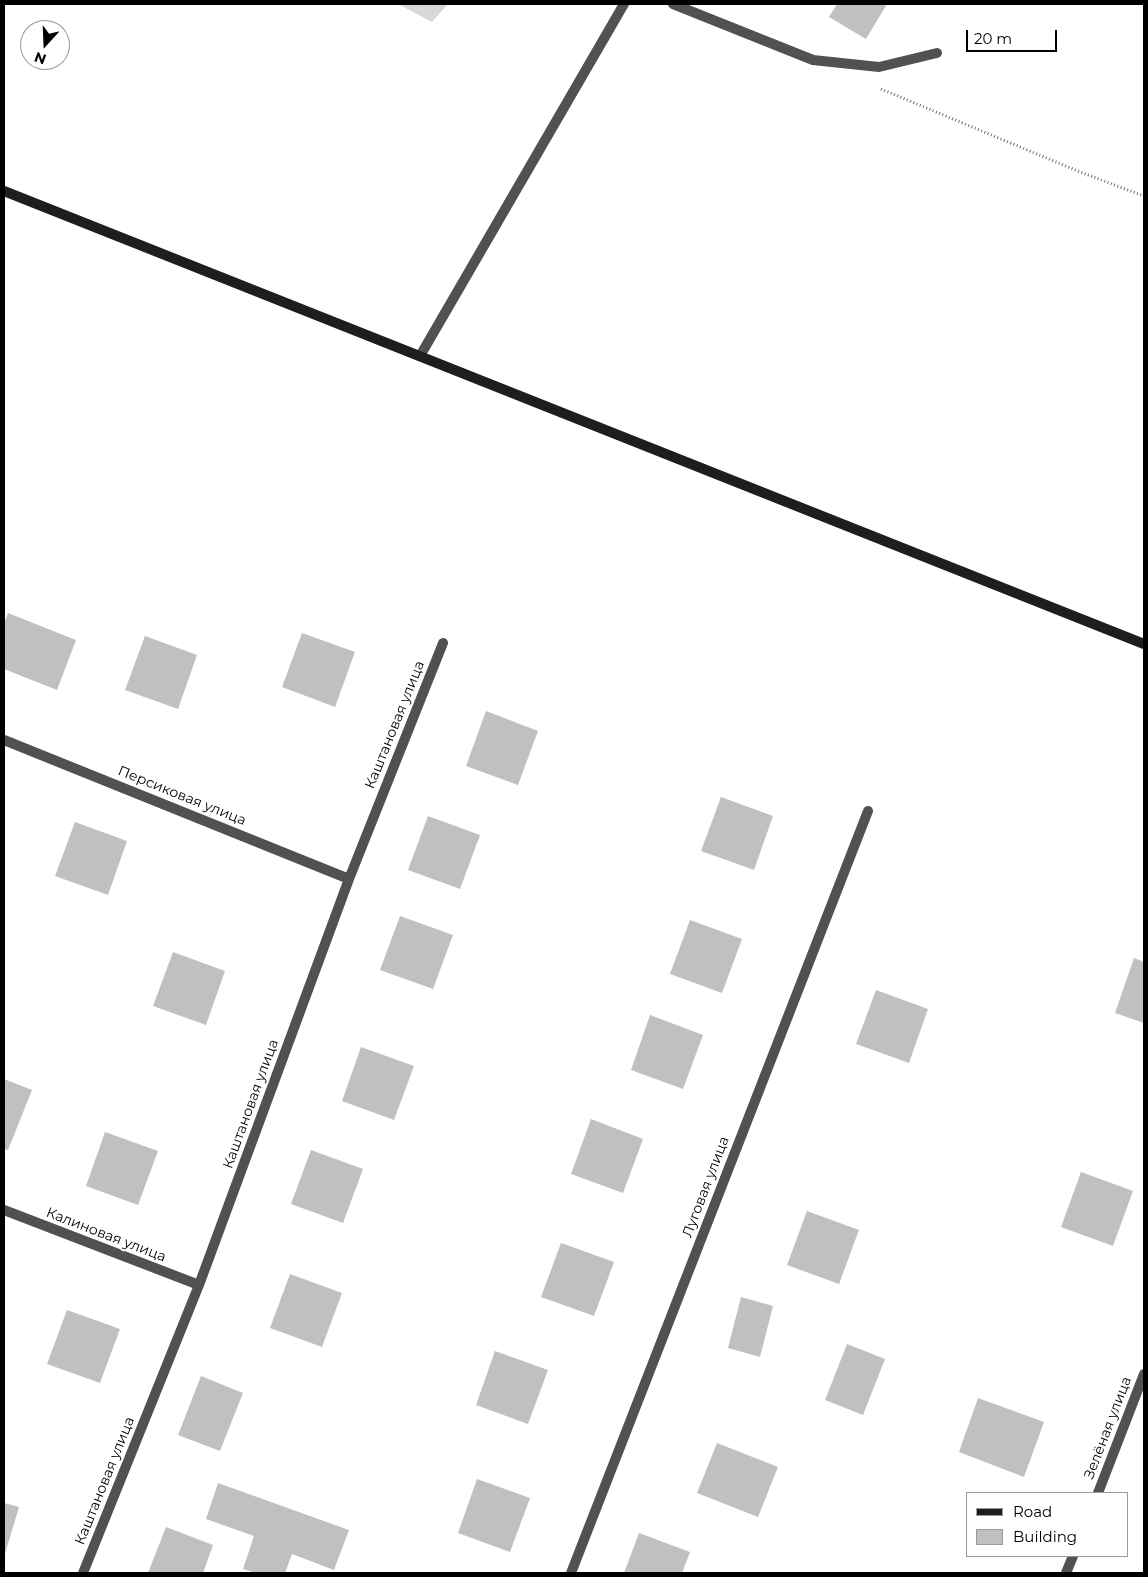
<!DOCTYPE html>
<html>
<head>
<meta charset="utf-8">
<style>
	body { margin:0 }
	#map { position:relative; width:1148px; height:1577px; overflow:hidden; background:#fff; font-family:Montserrat,sans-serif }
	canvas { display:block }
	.frame { position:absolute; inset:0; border:5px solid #000; pointer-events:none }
	.legend { position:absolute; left:966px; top:1492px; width:162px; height:65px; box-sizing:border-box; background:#fff; border:1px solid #999; margin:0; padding:6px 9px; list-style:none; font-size:15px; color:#000 }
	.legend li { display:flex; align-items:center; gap:10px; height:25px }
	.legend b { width:25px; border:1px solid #999 }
	.north { position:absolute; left:20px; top:20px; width:50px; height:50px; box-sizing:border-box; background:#fff; border:1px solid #999; border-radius:50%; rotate:200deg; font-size:14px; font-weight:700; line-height:20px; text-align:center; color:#000 }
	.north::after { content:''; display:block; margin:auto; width:18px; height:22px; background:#000; clip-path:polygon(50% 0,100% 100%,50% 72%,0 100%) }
	.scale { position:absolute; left:966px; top:30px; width:91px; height:22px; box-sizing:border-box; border:2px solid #000; border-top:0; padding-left:6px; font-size:15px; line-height:18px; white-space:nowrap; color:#000; -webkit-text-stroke:4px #fff; paint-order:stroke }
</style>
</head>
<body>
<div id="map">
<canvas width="1148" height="1577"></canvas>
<div class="frame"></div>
<ul class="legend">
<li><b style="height:6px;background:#1e1e1e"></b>Road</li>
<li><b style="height:14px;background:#c0c0c0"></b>Building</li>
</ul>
<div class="north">N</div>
<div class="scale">20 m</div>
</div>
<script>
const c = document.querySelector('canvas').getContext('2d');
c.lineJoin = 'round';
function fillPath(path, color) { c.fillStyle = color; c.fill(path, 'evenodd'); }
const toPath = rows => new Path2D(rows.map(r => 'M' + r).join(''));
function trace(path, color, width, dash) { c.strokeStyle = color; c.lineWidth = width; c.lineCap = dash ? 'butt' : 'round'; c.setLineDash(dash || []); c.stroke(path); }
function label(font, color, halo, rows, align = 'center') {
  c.font = font + ' Montserrat,sans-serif'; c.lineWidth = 4; c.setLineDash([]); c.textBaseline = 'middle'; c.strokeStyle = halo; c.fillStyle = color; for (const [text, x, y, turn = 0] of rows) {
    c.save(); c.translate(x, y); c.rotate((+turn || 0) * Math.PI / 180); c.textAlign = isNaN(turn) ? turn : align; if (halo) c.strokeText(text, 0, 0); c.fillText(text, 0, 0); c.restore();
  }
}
fillPath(toPath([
	[398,4,448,4,432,22]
]), '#d8d8d8');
fillPath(toPath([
	[837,4,887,4,866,39,829,17],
	[8,613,76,640,57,690,4,669,4,624],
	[302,633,355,652,335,707,282,687],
	[145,636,197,655,178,709,125,690],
	[486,711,538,731,518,785,466,766],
	[721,797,773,816,754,870,701,851],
	[428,816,480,835,460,889,408,870],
	[75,822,127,841,108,895,55,876],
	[400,916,453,935,433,989,380,970],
	[690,920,742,939,722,993,670,974],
	[173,952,225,971,206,1025,153,1006],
	[1134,958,1144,962,1144,1023,1115,1013],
	[876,990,928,1009,909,1063,856,1044],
	[650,1015,703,1035,683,1089,631,1070],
	[361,1047,414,1066,394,1120,342,1101],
	[4,1079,32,1090,8,1150,4,1149],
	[591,1119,643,1139,623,1193,571,1174],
	[105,1132,158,1151,138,1205,86,1186],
	[311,1150,363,1169,343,1223,291,1204],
	[1081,1172,1133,1191,1113,1246,1061,1227],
	[807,1211,859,1230,839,1284,787,1265],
	[561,1243,614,1262,594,1316,541,1297],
	[290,1274,342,1293,322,1347,270,1328],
	[741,1297,773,1306,760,1357,728,1348],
	[67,1310,120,1329,100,1383,47,1364],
	[847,1344,885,1359,863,1415,825,1400],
	[495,1351,548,1370,528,1424,476,1405],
	[201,1376,243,1393,220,1451,178,1435],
	[978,1398,1044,1422,1024,1477,959,1452],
	[717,1443,778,1467,758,1517,697,1493],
	[477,1479,530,1498,510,1552,458,1533],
	[218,1483,349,1530,334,1570,292,1554,285,1573,256,1573,243,1569,254,1536,206,1519],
	[4,1503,19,1507,4,1557],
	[166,1527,213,1545,203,1573,148,1573],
	[639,1533,690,1552,682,1573,624,1573]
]), '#c0c0c0');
trace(toPath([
	[881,89,1080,172,1144,196]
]), '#737373', 3, [1, 2.5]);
trace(toPath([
	[673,4,813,60,879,67,937,53],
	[420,356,624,4],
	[4,740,349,879],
	[4,1210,199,1285],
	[1098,1493,1144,1374],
	[83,1573,199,1285,349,879,443,643],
	[571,1573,868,811],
	[1066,1573,1073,1556]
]), '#515151', 10);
trace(toPath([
	[4,191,1144,644]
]), '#1e1e1e', 10);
label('14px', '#000', '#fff', [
	["Каштановая улица",395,725,-68],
	["Персиковая улица",182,796,22],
	["Каштановая улица",251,1104,-70],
	["Луговая улица",706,1187,-69],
	["Калиновая улица",106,1235,21],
	["Зелёная улица",1108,1428,-69],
	["Каштановая улица",105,1481,-68]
]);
</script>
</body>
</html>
